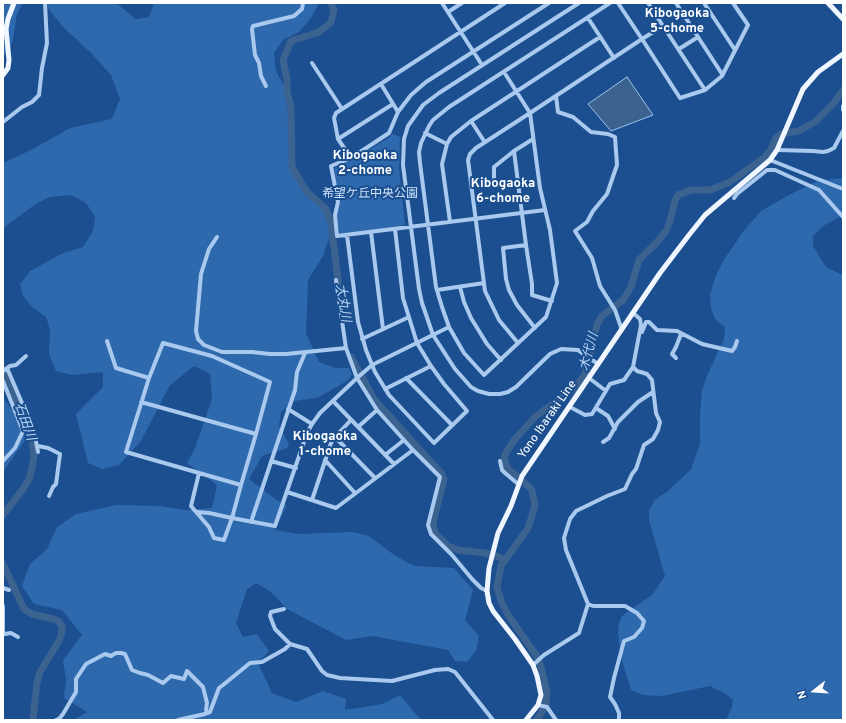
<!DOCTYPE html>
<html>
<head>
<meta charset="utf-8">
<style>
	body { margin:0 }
	#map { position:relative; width:846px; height:723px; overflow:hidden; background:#1b4f8f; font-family:Overpass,sans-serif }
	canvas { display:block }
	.frame { position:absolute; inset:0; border:4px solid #fff; pointer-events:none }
	.north { position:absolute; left:794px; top:671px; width:40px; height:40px; -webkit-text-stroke:3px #1b4f8f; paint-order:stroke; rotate:253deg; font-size:11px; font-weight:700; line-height:16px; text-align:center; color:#fff }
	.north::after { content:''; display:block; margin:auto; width:14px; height:18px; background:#fff; clip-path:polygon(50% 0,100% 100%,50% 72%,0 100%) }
</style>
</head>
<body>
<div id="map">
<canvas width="846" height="723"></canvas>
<div class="frame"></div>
<div class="north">N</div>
</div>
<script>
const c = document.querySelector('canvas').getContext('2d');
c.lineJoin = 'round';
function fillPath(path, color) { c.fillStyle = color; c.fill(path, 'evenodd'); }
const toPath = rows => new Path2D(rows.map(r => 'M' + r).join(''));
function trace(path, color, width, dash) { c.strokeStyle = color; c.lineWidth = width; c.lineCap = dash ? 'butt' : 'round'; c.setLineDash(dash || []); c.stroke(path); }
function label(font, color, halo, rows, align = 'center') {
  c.font = font + ' Overpass,"Noto Sans JP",sans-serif'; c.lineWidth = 4; c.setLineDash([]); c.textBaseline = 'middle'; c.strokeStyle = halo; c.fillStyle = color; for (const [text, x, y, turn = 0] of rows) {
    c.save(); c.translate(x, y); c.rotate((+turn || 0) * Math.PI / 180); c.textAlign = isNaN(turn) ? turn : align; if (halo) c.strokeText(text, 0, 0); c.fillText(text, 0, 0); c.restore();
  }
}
fillPath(toPath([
	[3,3,23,3,17,14,13,40,8,54,3,55],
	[47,3,116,3,136,19,149,17,154,3,319,3,311,18,299,32,283,40,274,53,276,71,285,88,294,161,301,179,335,221,323,256,308,280,306,333,319,362,335,368,349,368,352,375,347,381,317,398,294,401,281,412,279,426,289,444,287,448,262,456,249,479,278,501,287,505,275,530,298,534,353,532,369,536,390,552,408,563,415,566,454,568,473,590,465,620,479,636,476,651,467,662,455,661,448,650,373,636,346,640,287,609,271,592,256,583,247,589,236,623,243,637,257,634,269,651,258,663,272,693,296,702,323,691,346,699,345,710,382,704,400,695,421,720,73,720,87,712,64,698,66,680,63,660,82,635,62,610,34,604,22,586,30,564,47,549,57,527,76,514,116,505,161,506,185,510,212,508,217,485,187,463,195,448,212,399,210,374,194,366,170,385,141,441,119,465,102,469,88,463,76,414,103,387,103,372,72,375,56,371,49,354,50,329,46,317,32,307,23,296,20,284,30,271,63,253,83,247,93,231,95,217,86,203,71,195,50,197,37,203,3,228,3,163,33,149,70,128,112,119,120,99,111,75,92,54,62,26,48,8],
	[392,134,400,137,399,168,405,225,340,235,336,215,340,205,339,200,334,169,336,167,356,158,390,137],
	[843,178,843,215,823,226,813,236,813,246,826,267,843,275,843,720,726,720,732,707,733,700,726,694,710,686,662,696,643,695,631,690,625,671,620,653,618,631,619,623,622,616,653,594,665,576,649,520,649,510,655,500,668,491,691,469,700,444,700,414,702,391,706,378,724,339,725,327,715,319,711,308,710,295,716,275,725,258,745,229,761,211,787,196,817,181],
	[3,398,30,433,3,472]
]), '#2e69ad');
const water = toPath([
	[627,77,653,115,611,131,588,104,627,77]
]);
fillPath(water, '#3c6290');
trace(water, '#9cc4f0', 1);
trace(toPath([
	[331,3,334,10,331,22,328,25,319,32,291,41,283,60,287,79,287,92,291,106,292,167,307,192,326,209,331,223,339,288],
	[351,357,374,399,441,473,444,479,433,522,435,533,448,546,458,550,485,553,496,556,505,560],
	[3,371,9,381,31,434,34,455,32,468,29,479,23,489,3,515],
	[3,564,24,609,32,614,53,619,58,621,62,626,62,632,59,641,40,672,37,682,33,720],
	[537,720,546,705,547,692,541,667,538,658,508,615,501,601,497,587,501,566,528,528,535,506,532,490,516,475,509,470,506,465,504,458,507,451,515,439,536,416,571,391,585,375,597,325,602,316,623,300,631,287,639,260,658,241,666,231,670,221,675,201,678,195,691,190,710,190,730,182,765,157,770,151,776,138,781,134,798,131,815,122,833,104,843,90]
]), '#3c6290', 7);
trace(toPath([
	[442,3,482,65],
	[505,3,336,113,334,118,338,139,351,158,331,166,338,202,335,215,337,236,545,210],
	[579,3,439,93,423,105,408,126,404,139,403,165,419,289,422,303,433,335,455,369,471,387,478,391,489,394,500,394,508,392,516,387,550,354,561,349,578,350,598,364],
	[610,3,449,107,433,120,429,126,421,143,419,152,420,163,436,287,442,307,449,327,464,353,484,375,546,317,557,283,550,230,540,188,530,113,642,39,680,98,705,90,722,76,748,25,733,3],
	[618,3,642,39,663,26],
	[648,3,705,90],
	[676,3,722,74],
	[704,3,735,50],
	[448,12,462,3],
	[588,18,614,58],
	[679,49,698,37],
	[312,63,342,109],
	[504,72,530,113,476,148,470,154,468,160,485,291,499,320,518,343],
	[381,84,398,112],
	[266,86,261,76,259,63,255,55,252,29,253,26,294,16,302,9,303,3],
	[556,96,558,112,573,117,591,132,608,134,615,137,617,165,607,194,593,211,587,222,575,231,592,258,600,286,615,310,622,330],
	[843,106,843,110],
	[471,121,484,141],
	[3,122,22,107,32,102,39,95,42,68,47,43,45,3],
	[425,133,447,144],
	[338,139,393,104],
	[777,150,813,151,823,152,828,151,834,148,843,131],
	[351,158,389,133,398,112,411,95,426,82,549,3],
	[770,160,843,189],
	[471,185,494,181,494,167,514,151],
	[734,198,737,194,767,170,775,170,819,190,843,217],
	[450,222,442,164,447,144,451,137,471,121,600,37],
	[371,232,383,329],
	[347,235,358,322,366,350,375,372,389,395,434,443,467,411,444,384,431,366,417,343,403,298,395,229],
	[217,237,209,249,201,274,196,331,198,339,204,345,222,352,252,352,270,354,286,354,346,348],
	[526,245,514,151,533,139],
	[336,280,346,348,357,378,377,410,413,450,440,477,428,525,431,534,452,555,472,579,481,588,487,591],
	[460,287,464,302,471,318,487,344,501,360],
	[437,290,484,283],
	[535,328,517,305,509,290,506,279,503,248,526,245,532,284,532,295,552,301],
	[642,332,646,322,649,322,657,330,677,331,702,344,732,351,735,347,737,341],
	[362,339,409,317],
	[107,341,116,368,149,378],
	[676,358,672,354,676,347,681,334],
	[7,368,34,431,38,452],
	[3,371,10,366,16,365,26,356],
	[406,378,452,425],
	[589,378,606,391],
	[3,381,23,431,15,448,3,461],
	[385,389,431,366],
	[333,401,394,464],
	[141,402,256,434],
	[570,407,585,415,592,414,610,384,624,380,633,367],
	[596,408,608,416,615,429],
	[288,409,312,424],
	[358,427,377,410],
	[335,437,375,478],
	[603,442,609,438,618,422,638,402,653,392],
	[38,446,48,448,60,454,56,484,53,487,49,496],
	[385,455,404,440],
	[325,460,355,493],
	[271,461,296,468],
	[500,461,502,470,505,473,518,484],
	[199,473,191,506,209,527,214,538,224,540,232,518,241,485,256,434,270,382,212,356,163,343,149,378,126,452,241,485],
	[287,492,336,508,413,450],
	[312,500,331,443,335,437,351,420],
	[197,512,209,513,232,518,275,526,307,433,312,424,320,413,357,378,372,365,449,327],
	[251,522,295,390,297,372,305,353],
	[3,588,9,590],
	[588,604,593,606,625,606,637,613,644,621,642,628,634,637,624,641,614,678,610,697,615,704,619,713,619,720],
	[3,606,3,632,5,634,11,633,18,637],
	[284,609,271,612,270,616,275,629,290,644,307,649,322,671,327,675,340,678,392,681,435,670,448,669,455,672,493,720],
	[533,665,544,655,579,633,588,604,566,550,564,538,570,519,576,511,607,496,625,489,632,474,636,469,644,445,653,439,658,430,660,422,656,413,652,380,647,374,637,371,633,367,641,325,640,319,633,313],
	[538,705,547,707,556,720],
	[56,720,59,719,63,714,76,692,76,679,86,664,105,654,111,656,116,653,121,653,125,654,132,670,140,673,148,675,163,683,171,676,184,679,187,671,203,687,207,703,206,710,208,713],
	[178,720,205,714,210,712,219,688,223,685,250,663,262,662,285,649,290,644]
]), '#a9c9ee', 4);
trace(toPath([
	[828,3,843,19],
	[3,75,8,68,9,60,6,29,8,19,14,3],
	[526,720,538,705,541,695,537,676,533,665,515,639,493,611,489,603,487,591,489,568,498,533,511,506,522,476,660,273,689,235,705,215,770,160,777,150,803,89,818,72,843,54]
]), '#f0f6ff', 5);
label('12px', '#cfe3fa', '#1b4f8f', [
	["希望ケ丘中央公園",370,195]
]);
label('12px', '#fff', '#1b4f8f', [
	["Yono Ibaraki Line",548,420,-55]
]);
label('bold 13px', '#fff', '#1b4f8f', [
	["Kibogaoka",677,14],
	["5-chome",677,29],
	["Kibogaoka",365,156],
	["2-chome",365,171],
	["Kibogaoka",503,184],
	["6-chome",503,199],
	["Kibogaoka",325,437],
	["1-chome",325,452]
]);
label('italic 13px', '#b5d3f5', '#1b4f8f', [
	["大丸川",342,303,81],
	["木代川",590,352,-75],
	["石田川",24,422,70]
]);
</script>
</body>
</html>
